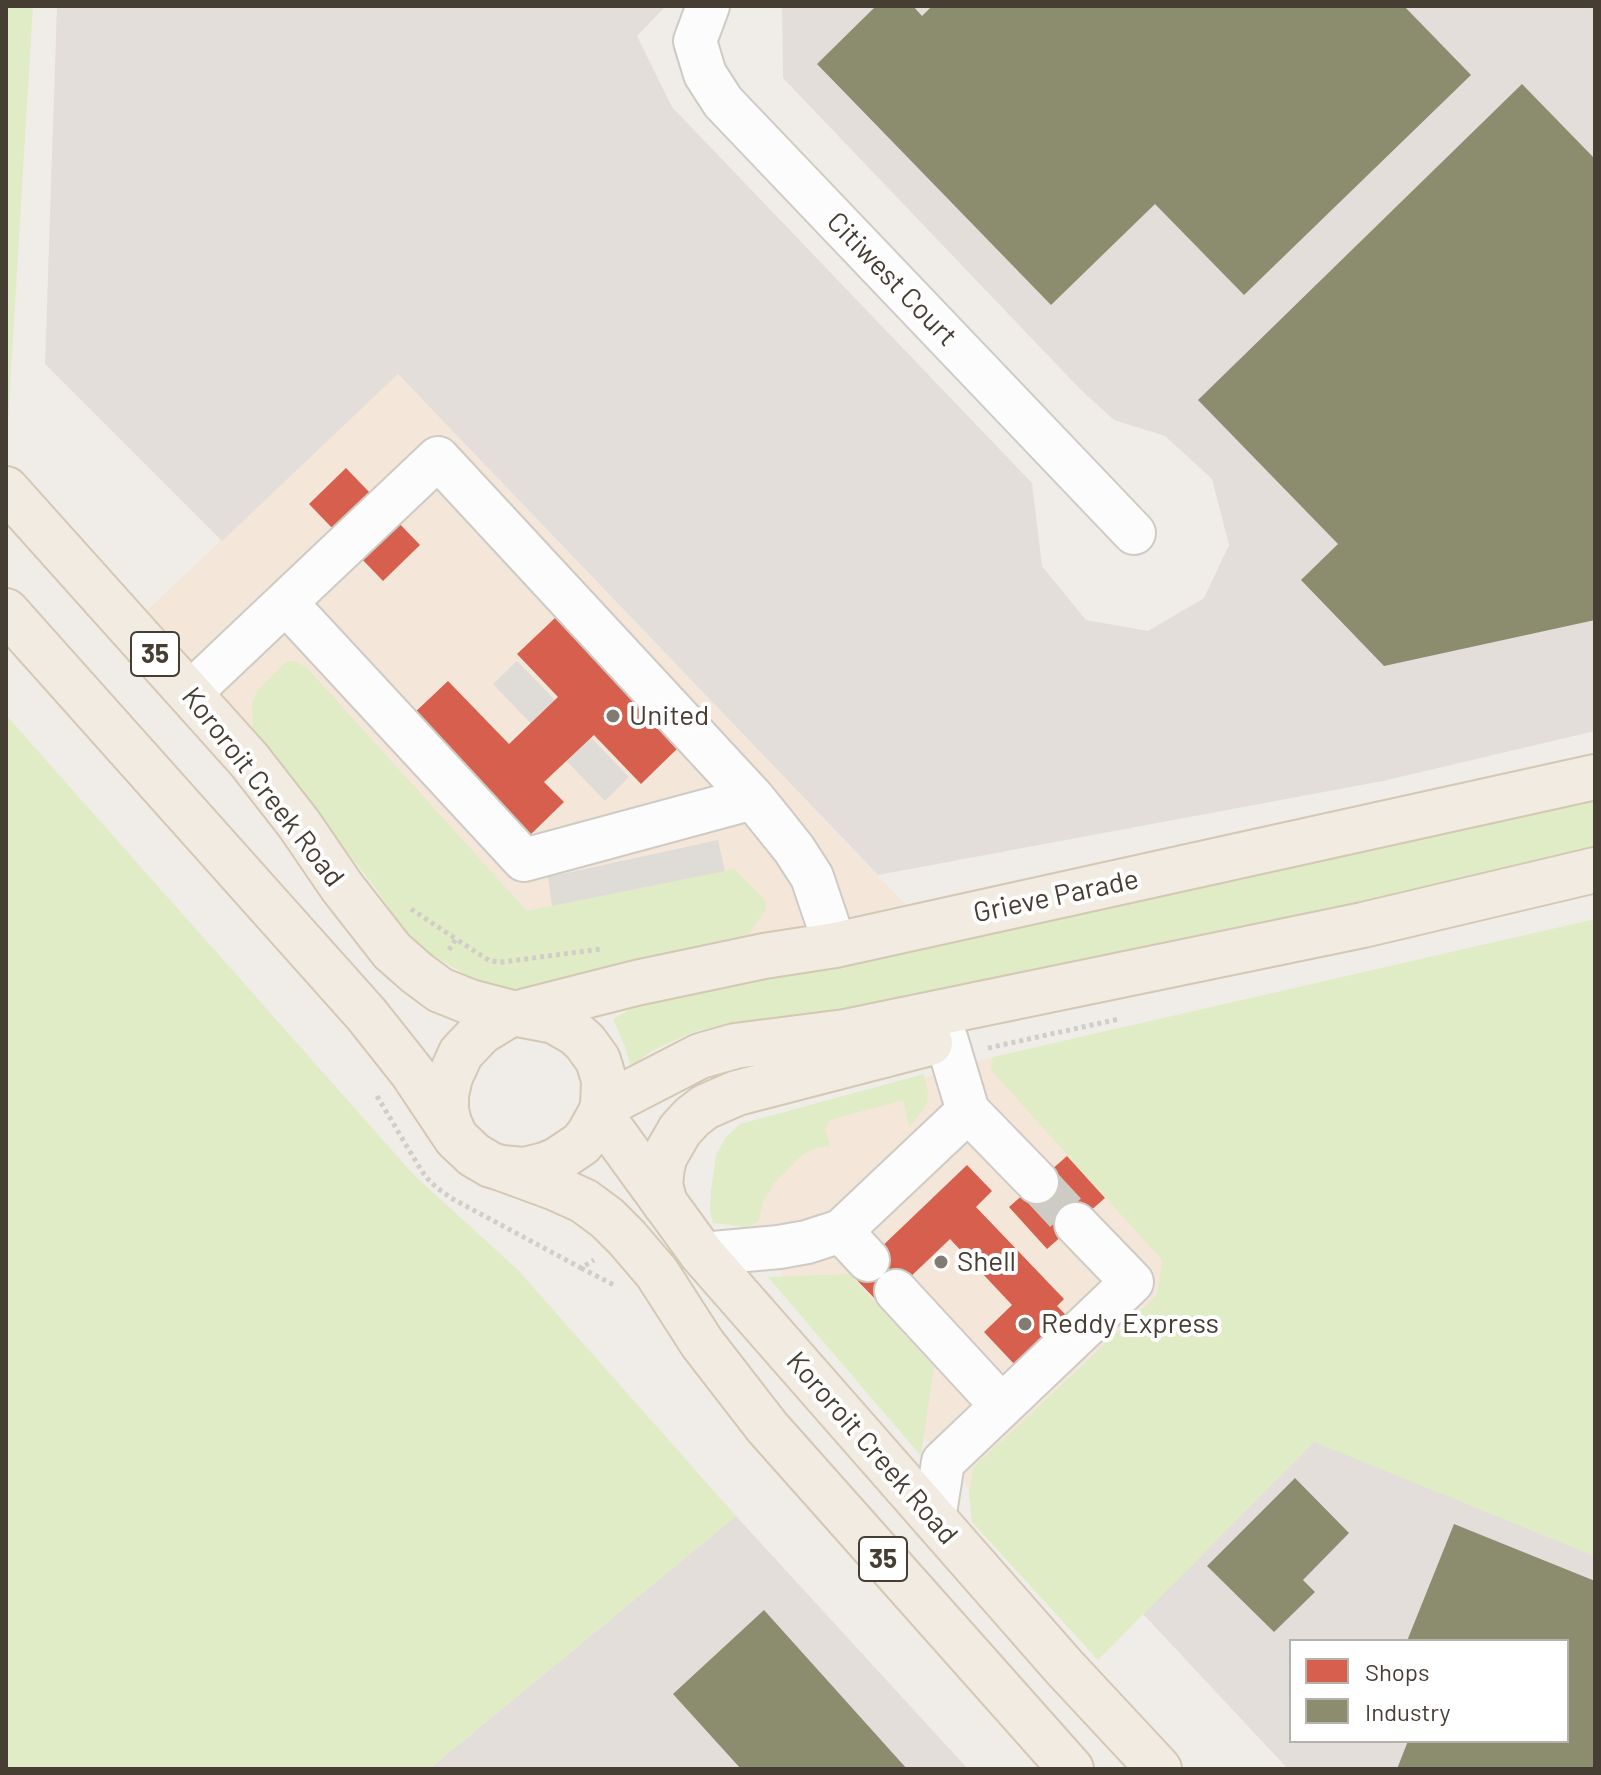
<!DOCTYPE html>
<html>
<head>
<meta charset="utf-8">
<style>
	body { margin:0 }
	#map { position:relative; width:1601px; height:1775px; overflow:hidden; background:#f0ede8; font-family:Barlow,sans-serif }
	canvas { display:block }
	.frame { position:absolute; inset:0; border:8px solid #463d33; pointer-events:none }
	.legend { position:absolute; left:1289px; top:1639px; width:280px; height:104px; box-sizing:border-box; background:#fff; border:2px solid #b5b1ad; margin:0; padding:10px 14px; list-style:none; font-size:24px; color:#463d33 }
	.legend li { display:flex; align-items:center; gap:16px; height:40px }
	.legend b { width:40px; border:2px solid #b5b1ad }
</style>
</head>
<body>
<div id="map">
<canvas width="1601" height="1775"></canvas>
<div class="frame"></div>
<ul class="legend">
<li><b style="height:22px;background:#d6604d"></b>Shops</li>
<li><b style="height:22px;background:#8c8c6e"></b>Industry</li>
</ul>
</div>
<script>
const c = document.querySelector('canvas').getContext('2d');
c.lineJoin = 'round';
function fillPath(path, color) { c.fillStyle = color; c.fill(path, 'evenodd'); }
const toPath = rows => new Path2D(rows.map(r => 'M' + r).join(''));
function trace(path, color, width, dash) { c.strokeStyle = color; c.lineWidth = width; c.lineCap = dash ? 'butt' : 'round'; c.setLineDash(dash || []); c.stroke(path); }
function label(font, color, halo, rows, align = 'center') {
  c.font = font + ' Barlow,sans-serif'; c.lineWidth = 8; c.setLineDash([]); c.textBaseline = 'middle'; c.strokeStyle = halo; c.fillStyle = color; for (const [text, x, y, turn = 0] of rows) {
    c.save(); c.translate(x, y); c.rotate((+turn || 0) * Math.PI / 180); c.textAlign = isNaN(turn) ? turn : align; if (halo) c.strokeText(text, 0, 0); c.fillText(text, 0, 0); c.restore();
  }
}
fillPath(toPath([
	[398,374,905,904,744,941,473,979,429,953,405,932,376,889,320,816,145,612],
	[993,1057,1176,1256,1175,1302,984,1506,733,1218,743,1131]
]), '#f4e7d9');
fillPath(toPath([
	[57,6,666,6,637,36,672,107,1032,483,1042,566,1086,620,1148,631,1204,598,1229,545,1212,479,1165,436,1114,420,1080,389,783,78,782,6,1595,6,1595,731,1383,781,878,875,398,374,222,541,45,364],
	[1314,1441,1595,1556,1595,1769,1288,1769,1143,1614],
	[1291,1641,1567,1641,1567,1741,1291,1741],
	[736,1516,968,1769,429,1769]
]), '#e3ded9');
fillPath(toPath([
	[6,6,33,6,7,437,6,436],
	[287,661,295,661,307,668,527,911,734,869,763,898,766,902,766,909,744,941,558,983,504,990,473,979,429,953,405,932,376,889,253,732,252,703,257,691],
	[6,715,414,1175,518,1270,736,1516,429,1769,6,1769],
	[1595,800,1595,850,1198,939,834,1013,735,1022,693,1032,652,1051,631,1067,625,1047,613,1019,638,1005,1373,850],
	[1595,919,1595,1556,1314,1442,1098,1660,972,1522,969,1494,973,1468,1157,1295,1162,1260,991,1070,993,1057],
	[924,1074,928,1093,927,1103,923,1110,909,1127,903,1100,830,1120,825,1128,830,1146,816,1148,802,1155,774,1183,763,1202,759,1220,750,1227,713,1223,710,1211,711,1190,716,1155,726,1137,740,1124],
	[849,1274,934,1367,921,1456,768,1277]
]), '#e0ecc5');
fillPath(toPath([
	[517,661,629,777,605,801,493,684],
	[718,840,725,871,552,906,548,877]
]), '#dfdcd8');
fillPath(toPath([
	[346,468,420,545,383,581,309,504],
	[555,618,679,747,641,784,594,735,544,782,564,802,527,838,411,716,448,681,509,744,558,697,517,654],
	[1067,1156,1105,1198,1047,1249,1009,1207],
	[967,1165,992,1191,976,1207,1064,1299,1057,1306,1067,1316,1015,1365,984,1332,1012,1305,950,1239,881,1305,852,1275]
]), '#d6604d');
fillPath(toPath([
	[876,6,913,6,922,16,932,6,1404,6,1471,75,1244,295,1155,204,1051,305,817,64],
	[1522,84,1595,159,1595,620,1384,666,1301,580,1338,544,1198,400],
	[1295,1478,1349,1533,1303,1580,1315,1592,1274,1632,1207,1566],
	[1454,1524,1595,1581,1595,1769,1397,1769,1408,1741,1567,1741,1567,1641,1407,1641],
	[764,1610,907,1769,741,1769,673,1694]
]), '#8c8c6e');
trace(toPath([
	[1037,1182,1076,1224]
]), '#cecac4', 42, [42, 21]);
const minor = toPath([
	[708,6,695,41,705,74,723,102,1134,533],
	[286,603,524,860,753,798],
	[190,693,438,458,753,798,774,824,794,849,812,877,835,945],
	[946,1038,968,1111,1037,1182],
	[702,1254,779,1247,807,1242,841,1231],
	[868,1260,841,1231,968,1111],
	[896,1291,1002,1406],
	[934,1519,943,1462,1132,1282,1076,1224]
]);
const major = toPath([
	[6,489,249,760,299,824,342,887,392,951,417,973,440,990,470,1002,512,1013],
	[6,611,366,1014,412,1072,456,1138],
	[512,1013,554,1021,575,1033,585,1042,598,1060,604,1080,603,1106,600,1114,589,1134,581,1144,557,1160,545,1165,524,1170,501,1168,491,1165,474,1155,456,1138,449,1123,446,1110,446,1095,450,1077,461,1053,481,1032,512,1013],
	[518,1013,636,983,764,956,835,945,1595,777],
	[603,1106,700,1056,735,1046,845,1032,1363,925,1595,870],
	[600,1114,702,1254,1064,1667,1159,1769],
	[501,1168,553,1187,584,1201,607,1218,627,1238,657,1273,702,1343,767,1427,1071,1769],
	[665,1204,660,1184,662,1167,665,1156,680,1130,692,1117,705,1107,737,1093,930,1043]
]);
trace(minor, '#cecbc5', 46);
trace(major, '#d4c8b4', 48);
trace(toPath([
	[411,909,456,939],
	[449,950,456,939,490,961,503,962,601,949],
	[988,1048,1119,1019],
	[377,1096,412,1155,425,1176,436,1187,451,1198,581,1268,594,1260],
	[581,1268,614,1285]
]), '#d1cdc9', 5, [4, 4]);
trace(minor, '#fdfcfc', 42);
trace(major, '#f1ebe2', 44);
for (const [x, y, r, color] of [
	[613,716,8,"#827b72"],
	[941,1262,8,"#827b72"],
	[1025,1324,8,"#827b72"]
]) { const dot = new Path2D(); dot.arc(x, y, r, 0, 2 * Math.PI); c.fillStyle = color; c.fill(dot); trace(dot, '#fff', 3); }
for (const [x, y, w] of [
	[155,654,48],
	[883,1559,48]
]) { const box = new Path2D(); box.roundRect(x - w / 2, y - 22, w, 44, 6); c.fillStyle = '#fff'; c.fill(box); trace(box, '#463d33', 2); }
label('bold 26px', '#463d33', null, [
	["35",155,654],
	["35",883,1559]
]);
label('28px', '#463d33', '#fff', [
	["Citiwest Court",892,279,46],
	["Kororoit Creek Road",263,787,52],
	["Grieve Parade",1056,896,-12],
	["Kororoit Creek Road",872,1448,49]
]);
label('28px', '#463d33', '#fff', [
	["United",629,716],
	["Shell",957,1262],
	["Reddy Express",1041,1324]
], 'left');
</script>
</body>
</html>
